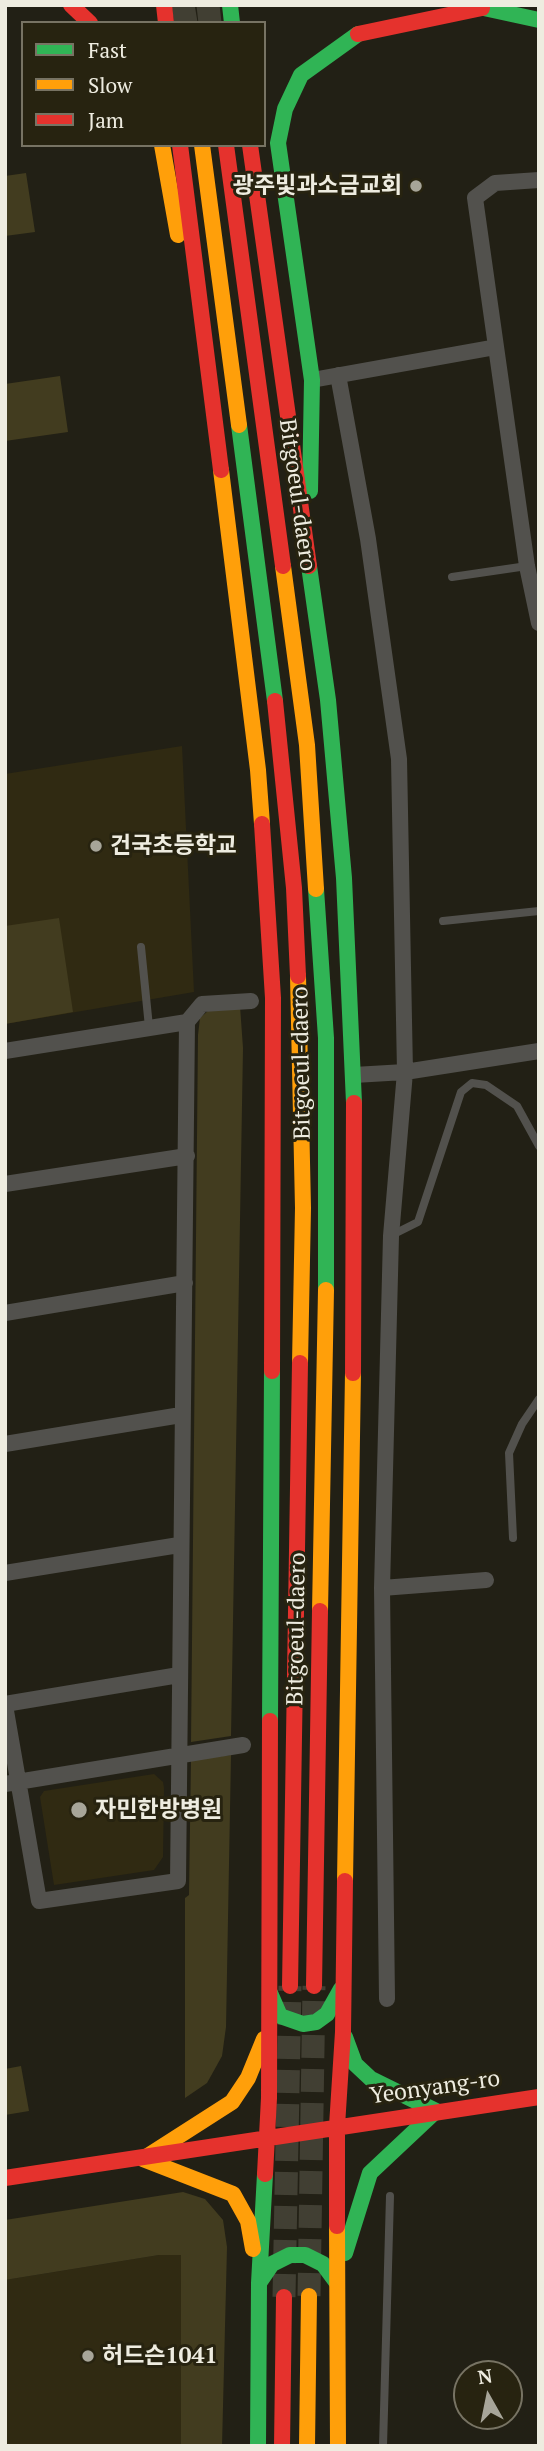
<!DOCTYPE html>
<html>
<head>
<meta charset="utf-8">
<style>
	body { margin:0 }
	#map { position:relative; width:544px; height:2451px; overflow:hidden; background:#222015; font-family:"PT Serif",serif }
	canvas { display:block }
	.frame { position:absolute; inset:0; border:7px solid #eeece0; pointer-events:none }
	.legend { position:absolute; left:21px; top:21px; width:245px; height:126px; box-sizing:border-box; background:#272310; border:2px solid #777363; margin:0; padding:9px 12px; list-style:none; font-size:21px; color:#eeece0 }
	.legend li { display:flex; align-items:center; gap:14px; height:35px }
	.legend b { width:35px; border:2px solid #777363 }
	.north { position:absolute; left:453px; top:2360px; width:70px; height:70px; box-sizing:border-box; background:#272310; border:2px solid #777363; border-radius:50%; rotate:351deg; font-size:19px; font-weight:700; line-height:28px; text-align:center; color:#eeece0 }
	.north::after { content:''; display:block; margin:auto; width:24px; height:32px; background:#a7a599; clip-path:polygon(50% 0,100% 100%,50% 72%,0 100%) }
</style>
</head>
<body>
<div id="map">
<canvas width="544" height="2451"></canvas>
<div class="frame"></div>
<ul class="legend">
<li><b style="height:9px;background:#30b455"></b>Fast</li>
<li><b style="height:9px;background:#ff9f0a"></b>Slow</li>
<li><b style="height:9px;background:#e5322d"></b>Jam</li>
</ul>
<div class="north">N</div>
</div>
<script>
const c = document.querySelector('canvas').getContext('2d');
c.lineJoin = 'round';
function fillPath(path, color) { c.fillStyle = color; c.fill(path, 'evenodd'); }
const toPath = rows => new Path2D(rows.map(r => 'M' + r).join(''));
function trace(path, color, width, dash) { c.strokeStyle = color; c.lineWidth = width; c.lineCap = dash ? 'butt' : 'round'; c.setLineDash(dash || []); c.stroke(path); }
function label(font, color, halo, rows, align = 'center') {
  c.font = font + ' "PT Serif","Noto Sans KR",serif'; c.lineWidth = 6; c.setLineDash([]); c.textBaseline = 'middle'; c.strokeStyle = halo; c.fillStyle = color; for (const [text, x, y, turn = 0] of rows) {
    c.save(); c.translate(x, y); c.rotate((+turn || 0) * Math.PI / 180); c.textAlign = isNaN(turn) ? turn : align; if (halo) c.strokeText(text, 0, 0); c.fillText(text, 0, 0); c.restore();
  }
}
fillPath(toPath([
	[182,746,194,992,5,1024,5,774],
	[154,1774,163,1782,164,1788,163,1857,154,1870,54,1885,40,1797,44,1791],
	[159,2255,181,2255,181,2446,5,2446,5,2280]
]), '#302a12');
fillPath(toPath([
	[26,173,35,232,5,236,5,176],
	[60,376,68,432,5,441,5,384],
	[59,918,73,1012,5,1024,5,926],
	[240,1006,243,1048,231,1736,191,1742,198,1035,200,1018,209,1010],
	[231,1755,226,2027,222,2056,207,2083,185,2098,185,1898,189,1895,191,1760],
	[21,2066,29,2111,5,2115,5,2069],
	[183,2192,205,2199,223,2220,227,2247,222,2446,181,2446,181,2255,159,2255,5,2280,5,2220]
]), '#423c1f');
trace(toPath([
	[183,5,186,23],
	[208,5,210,23],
	[309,2296,314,1986],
	[284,2297,290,1986]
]), '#413f33', 23, [23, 11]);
trace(toPath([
	[452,577,527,566],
	[443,921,539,911],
	[141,947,149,1027],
	[392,1235,418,1222,461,1092,472,1083,486,1085,517,1106,539,1146],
	[513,1538,509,1453,522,1424,539,1399],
	[383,2446,390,2196]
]), '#52514d', 8);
trace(toPath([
	[539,180,495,183,475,198,527,566,539,623],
	[338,375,368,539,399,759,405,1072,391,1236,382,1588,387,1999],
	[312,380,496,347],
	[187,1022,202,1004,251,1001],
	[5,1051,187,1022],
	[354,1075,405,1072,539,1051],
	[5,1184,187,1156],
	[5,1313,185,1283],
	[5,1444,181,1415],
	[5,1573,179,1545],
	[382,1588,486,1580],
	[5,1704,179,1675],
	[5,1705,39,1901,178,1881,187,1022],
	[5,1784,243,1745]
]), '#52514d', 16);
trace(toPath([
	[230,5,232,23],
	[470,5,539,20],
	[239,425,275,701],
	[310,491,312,380,278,143,285,109,301,75,358,34],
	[309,566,328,700,344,878,354,1103],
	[316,889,326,1038,326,1290],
	[270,1721,272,1371],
	[270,1993,280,2016,303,2024,316,2022,327,2014,341,1989],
	[345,2037,355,2064,371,2079,436,2111,370,2173,345,2253],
	[259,2283,272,2264,290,2255,305,2255,323,2264,337,2283],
	[258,2446,259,2283,265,2174]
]), '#30b455', 16);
trace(toPath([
	[162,145,178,235],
	[202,145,239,425],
	[221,470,258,770,262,824],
	[283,566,307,745,316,889],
	[298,976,303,1208,300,1363],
	[320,1611,326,1290],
	[345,1881,353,1373],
	[337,2226,338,2446],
	[253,2249,248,2221,233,2194,143,2159,232,2102,248,2078,264,2039],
	[307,2446,309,2296]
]), '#ff9f0a', 16);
trace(toPath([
	[71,5,90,23],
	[164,5,166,23],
	[358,34,482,8],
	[180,145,221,470],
	[226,145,283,566],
	[250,145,309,566],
	[275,701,294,888,298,976],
	[262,824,273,998,272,1371],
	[353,1373,354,1103],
	[290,1986,300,1363],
	[314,1986,320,1611],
	[265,2174,269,2098,270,1721],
	[5,2178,539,2097],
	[337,2226,337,2126,343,2032,345,1881],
	[282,2446,284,2297]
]), '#e5322d', 16);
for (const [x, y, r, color] of [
	[416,186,7,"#a7a599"],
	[96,846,7,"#a7a599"],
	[79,1810,9,"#a7a599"],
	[88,2356,7,"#a7a599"]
]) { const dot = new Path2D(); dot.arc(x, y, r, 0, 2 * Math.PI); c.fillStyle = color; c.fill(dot); trace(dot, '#272310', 2.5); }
label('bold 23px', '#eeece0', '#272310', [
	["광주빛과소금교회",402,186,"right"],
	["건국초등학교",110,846],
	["자민한방병원",95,1810],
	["허드슨1041",102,2356]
], 'left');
label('23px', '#eeece0', '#272310', [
	["Bitgoeul-daero",297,495,82],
	["Bitgoeul-daero",302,1063,-91],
	["Bitgoeul-daero",297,1629,-89],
	["Yeonyang-ro",435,2088,-8]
]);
</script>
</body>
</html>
